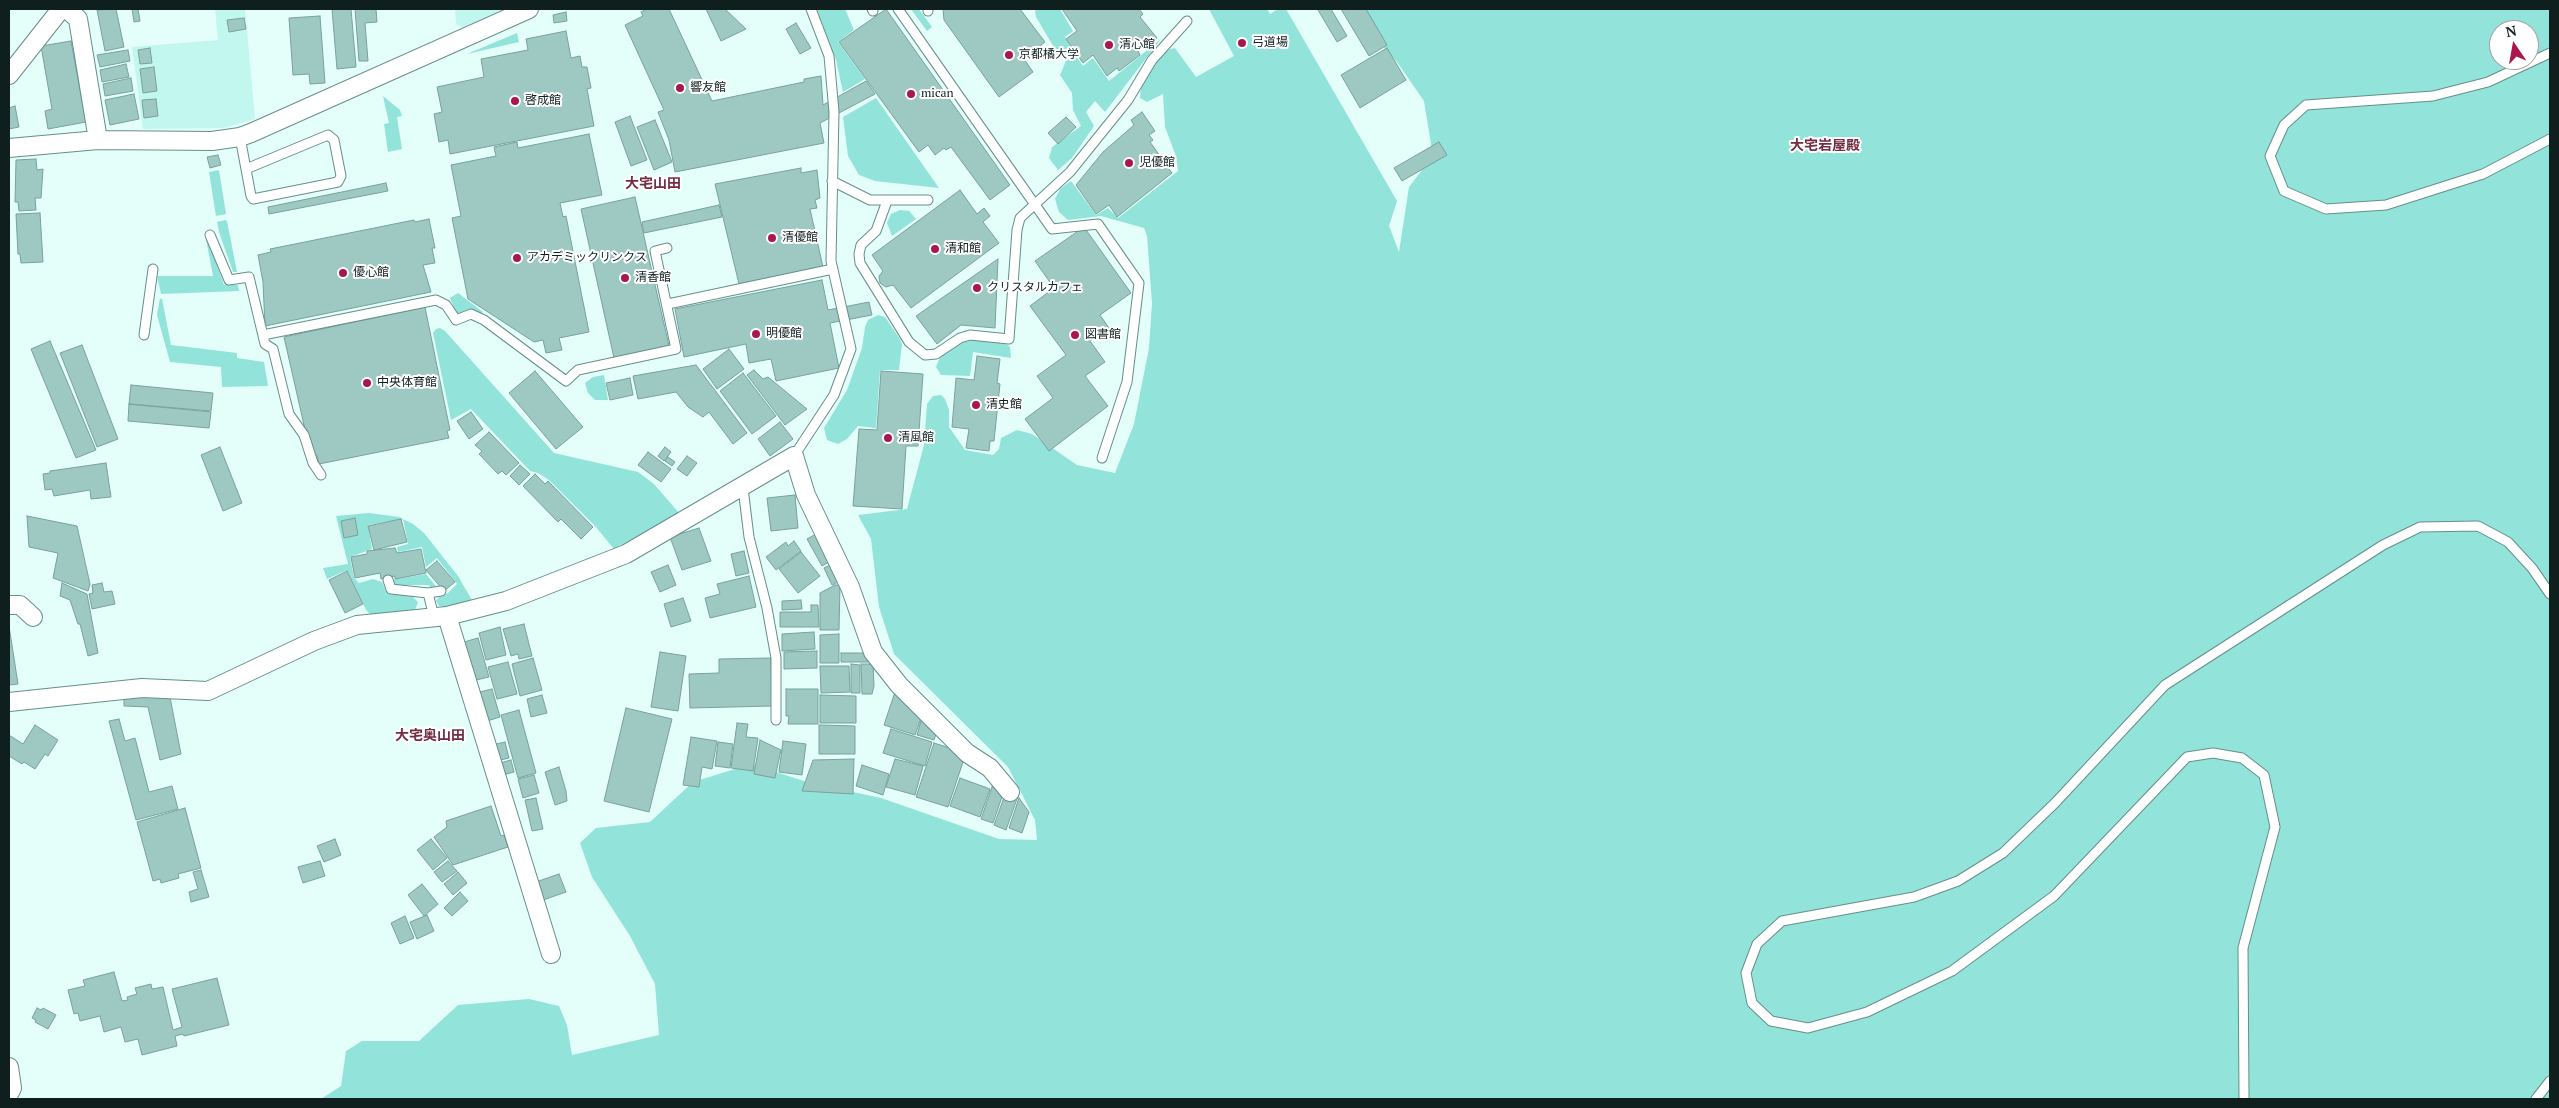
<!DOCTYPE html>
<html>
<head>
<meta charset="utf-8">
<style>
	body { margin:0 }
	#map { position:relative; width:2559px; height:1108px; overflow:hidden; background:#e4fefa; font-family:"PT Serif",serif }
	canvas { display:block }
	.frame { position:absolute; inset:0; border:10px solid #0e1f1d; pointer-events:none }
	.north { position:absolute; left:2489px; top:20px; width:50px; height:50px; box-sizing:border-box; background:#fff; border:1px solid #9fa5a5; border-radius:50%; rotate:348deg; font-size:14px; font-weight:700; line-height:20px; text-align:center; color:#0e1f1d }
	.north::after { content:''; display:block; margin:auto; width:18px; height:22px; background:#a9174f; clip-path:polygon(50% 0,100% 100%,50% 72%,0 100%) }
</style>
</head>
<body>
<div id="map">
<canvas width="2559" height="1108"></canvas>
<div class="frame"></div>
<div class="north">N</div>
</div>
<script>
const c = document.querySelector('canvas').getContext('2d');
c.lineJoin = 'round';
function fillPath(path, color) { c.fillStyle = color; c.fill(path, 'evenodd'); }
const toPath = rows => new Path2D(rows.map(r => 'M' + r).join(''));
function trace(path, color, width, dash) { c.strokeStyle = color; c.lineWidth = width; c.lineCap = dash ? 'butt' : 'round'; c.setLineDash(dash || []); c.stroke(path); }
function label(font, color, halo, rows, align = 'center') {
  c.font = font + ' "PT Serif","Noto Sans JP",serif'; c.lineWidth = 4; c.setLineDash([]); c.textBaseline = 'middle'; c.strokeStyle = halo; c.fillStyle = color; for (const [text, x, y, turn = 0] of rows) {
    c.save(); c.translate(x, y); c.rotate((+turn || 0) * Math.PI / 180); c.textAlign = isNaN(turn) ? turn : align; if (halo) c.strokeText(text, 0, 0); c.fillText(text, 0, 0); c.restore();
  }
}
fillPath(toPath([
	[215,9,245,9,255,119,224,128,143,129,132,47,218,40],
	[455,9,505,9,463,28,456,24]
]), '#c1f7ef');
fillPath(toPath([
	[817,9,845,9,854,30,838,42,865,79,843,92,836,60],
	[911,9,919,9,932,27,927,31],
	[1038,9,1060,9,1073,31,1065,37,1071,47,1059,56,1036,17,1035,11],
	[1209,9,1267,9,1270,14,1278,9,1286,9,1397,201,1389,226,1399,252,1409,187,1433,156,1424,101,1397,62,1370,32,1359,9,2550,9,2550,1099,321,1099,341,1086,346,1051,362,1041,419,1041,458,1005,529,999,559,1006,567,1025,572,1055,659,1035,655,984,630,936,592,877,580,843,596,828,650,822,693,782,751,764,807,782,881,798,999,839,1037,840,1035,820,1008,767,894,654,879,607,871,539,858,515,907,509,924,445,927,404,933,396,941,395,945,399,949,410,949,427,965,450,993,455,999,449,1001,438,1017,430,1032,434,1077,465,1115,473,1134,424,1149,348,1152,303,1147,236,1144,228,1101,216,1068,220,1059,212,1055,199,1060,189,1071,181,1096,215,1108,208,1118,218,1178,171,1176,156,1165,127,1163,94,1147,102,1140,98,1141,83,1159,58,1170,49,1175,48,1196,77,1234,56],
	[2499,30,2529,30,2529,60,2499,60],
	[517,33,519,42,467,54],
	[1161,39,1105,112,1095,101,1086,112,1094,126,1072,158,1058,170,1049,158,1052,147,1081,126,1073,110,1072,93,1060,75,1071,49,1083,66,1093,58,1109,81],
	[383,96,400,110,402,116,397,117,402,149,388,152,384,124,389,123],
	[876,98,939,188,875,181,859,175,848,156,843,117],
	[219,170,226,214,216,216,209,172],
	[900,210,909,211,916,219,892,236,887,223,891,214],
	[225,220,227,221,237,272,233,272,219,232,217,222],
	[208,238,224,285,238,285,239,291,161,294,157,276,213,276,206,239],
	[458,293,483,312,479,316,458,317,450,298],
	[160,298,162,299,171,345,237,353,237,358,264,362,268,386,222,387,221,367,170,362,157,315],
	[878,315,885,317,900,339,902,344,899,370,880,370,876,428,858,426,847,439,838,444,827,440,824,428,847,390,862,348,865,327,868,320],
	[440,328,445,331,554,453,638,472,654,484,679,513,614,549,595,526,549,480,538,473,530,471,471,409,451,420,433,333,436,329],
	[976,339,1003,341,1010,347,1011,358,973,352,970,376,941,375,936,367,940,357,962,343],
	[604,375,608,400,595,400,588,393,585,383,593,377],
	[369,513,399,517,413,524,424,533,458,576,473,602,448,608,439,606,436,601,439,597,448,593,457,584,437,558,426,567,422,547,398,552,397,547,408,544,403,519,368,525,372,549,350,557,354,578,359,583,373,579,382,582,386,591,412,596,418,602,415,610,372,616,366,610,347,570,327,579,323,568,348,564,336,516],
	[426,574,438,589,434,590,428,585,395,585,391,580]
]), '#92e3d9');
const building = toPath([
	[116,9,124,47,105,51,97,10,116,9],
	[132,9,138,9,140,21,134,22,132,9],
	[332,9,351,9,356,67,337,69,332,9],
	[355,9,376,9,377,22,365,23,368,61,359,61,355,9],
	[647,9,669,9,712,101,804,82,804,79,821,76,823,105,866,81,875,94,820,123,824,143,675,172,669,140,658,112,664,110,625,25,643,16,641,12,647,9],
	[706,9,725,9,746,29,721,41,706,9],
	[886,9,1010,185,990,200,951,147,946,150,944,148,935,155,928,145,919,152,839,42,886,9],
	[943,9,1020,9,1045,42,1024,59,1033,72,999,97,944,20,943,9],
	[1062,9,1139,9,1143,14,1140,17,1157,38,1138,51,1140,55,1119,71,1117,68,1107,76,1093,55,1083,63,1066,39,1077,31,1062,9],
	[1320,9,1331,9,1347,36,1337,42,1318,10,1320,9],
	[1341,9,1366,9,1387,45,1369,56,1341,9],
	[566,12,567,21,554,23,553,15,566,12],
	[320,16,325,83,310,84,309,74,293,75,289,18,320,16],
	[244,18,246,29,229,32,227,20,244,18],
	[796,23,811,48,800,54,786,29,796,23],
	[566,31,571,58,580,56,582,67,587,67,591,88,587,89,594,126,450,154,448,140,439,142,434,114,442,112,437,87,484,77,481,59,528,50,526,39,566,31],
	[71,41,86,122,48,129,45,111,52,109,41,46,71,41],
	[150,48,152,63,140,64,138,50,150,48],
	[1387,48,1406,80,1360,108,1341,75,1387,48],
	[128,50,130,61,100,67,97,55,128,50],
	[126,64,129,77,102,82,100,70,126,64],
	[154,67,157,91,143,93,140,69,154,67],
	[131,78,133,91,105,96,103,84,131,78],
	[134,94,139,119,110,125,105,100,134,94],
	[156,99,158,116,144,118,142,100,156,99],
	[15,106,19,127,9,129,9,108,15,106],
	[1142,112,1155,131,1149,135,1153,140,1150,142,1172,173,1117,217,1109,205,1096,214,1076,185,1103,152,1134,125,1131,120,1142,112],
	[630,116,647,160,631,166,615,122,630,116],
	[1066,117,1076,127,1058,144,1048,133,1066,117],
	[655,120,672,162,654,170,637,127,655,120],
	[589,134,602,195,560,203,563,217,566,216,589,332,559,338,562,350,546,353,543,340,534,342,468,299,452,218,461,216,451,165,496,156,494,147,517,142,518,148,589,134],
	[1439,142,1447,155,1402,181,1394,168,1439,142],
	[218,155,221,165,210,168,207,157,218,155],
	[36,159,37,170,43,169,41,198,35,198,36,210,19,211,18,202,15,202,16,160,36,159],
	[801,168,801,173,817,170,820,198,815,200,817,208,810,209,823,267,739,284,715,184,801,168],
	[386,183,388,191,269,214,268,207,386,183],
	[960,190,977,214,984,208,990,216,983,222,999,243,911,308,893,285,886,287,880,283,879,276,883,271,872,255,960,190],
	[635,197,669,346,614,358,581,209,635,197],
	[719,205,722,217,644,233,642,222,719,205],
	[40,213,43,262,21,263,20,254,18,254,16,214,40,213],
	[429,219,435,248,432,248,435,263,423,265,431,292,265,326,263,282,258,255,271,252,270,249,414,220,415,222,429,219],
	[1084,227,1131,293,1100,315,1109,328,1090,341,1105,362,1085,376,1108,406,1049,451,1025,419,1053,398,1037,376,1066,355,1030,306,1054,288,1035,261,1084,227],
	[998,259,995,328,961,325,937,344,916,316,998,259],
	[822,280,828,310,869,302,872,315,830,323,839,368,776,381,771,359,749,363,746,344,684,357,675,309,822,280],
	[425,307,450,430,447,431,449,438,319,464,317,455,311,456,284,337,425,307],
	[50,341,96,450,76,458,31,349,50,341],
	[82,345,118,439,97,447,60,353,82,345],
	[729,349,744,369,717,389,703,369,729,349],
	[977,356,1000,359,997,383,1000,384,994,441,990,441,989,451,966,448,969,429,952,427,956,378,974,380,977,356],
	[696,365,747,433,733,444,709,412,703,417,688,407,676,392,638,399,633,376,696,365],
	[754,370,763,379,768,377,807,409,785,425,747,375,754,370],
	[535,371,583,427,556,449,509,393,535,371],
	[881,371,923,374,918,446,906,446,902,509,853,506,859,429,877,430,881,371],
	[743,373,776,416,752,434,720,391,743,373],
	[630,378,633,395,610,400,606,383,630,378],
	[131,385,213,393,211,411,129,404,131,385],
	[129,404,211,412,209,428,128,421,129,404],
	[471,412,483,429,469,439,457,421,471,412],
	[780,422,793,439,770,456,758,439,780,422],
	[489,432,519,463,506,475,502,471,498,474,479,454,482,451,475,445,489,432],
	[220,447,242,503,223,511,201,455,220,447],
	[665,447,671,452,664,461,658,456,665,447],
	[648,452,671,469,661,482,638,465,648,452],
	[687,456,697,463,687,476,677,469,687,456],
	[668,457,675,462,672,466,665,461,668,457],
	[106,463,111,497,91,499,90,490,54,496,52,489,45,490,43,474,50,473,50,471,106,463],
	[520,465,530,474,519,485,510,476,520,465],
	[535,474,545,484,548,481,593,527,581,539,561,519,558,522,523,486,535,474],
	[795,495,798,528,771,531,767,498,795,495],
	[27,516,77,526,90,584,88,591,53,578,58,553,29,547,27,516],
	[355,518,358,535,344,538,341,521,355,518],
	[401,519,407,542,374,550,368,526,401,519],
	[699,528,711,561,682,570,670,537,699,528],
	[816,534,831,561,822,566,807,539,816,534],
	[794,541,801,551,776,570,766,557,786,542,788,546,794,541],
	[395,548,397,553,421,549,426,573,395,579,395,576,381,579,380,573,355,578,351,557,367,554,367,551,395,548],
	[744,551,749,573,736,576,731,554,744,551],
	[801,552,820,576,798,593,779,569,801,552],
	[437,561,455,582,444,591,426,570,437,561],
	[832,564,840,581,832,585,824,568,832,564],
	[668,565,676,585,660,592,651,572,668,565],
	[347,571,363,604,345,613,329,580,347,571],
	[749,576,756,607,710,618,705,598,720,594,717,584,749,576],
	[62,583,87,594,98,653,88,656,80,624,78,624,70,600,60,596,62,583],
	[102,583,104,592,112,591,115,604,92,609,89,594,93,593,92,585,102,583],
	[835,585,840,585,839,630,820,630,820,593,835,585],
	[683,598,691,621,671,627,664,604,683,598],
	[801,600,802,609,782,610,782,601,801,600],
	[811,605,818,605,819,627,780,627,780,612,811,612,811,605],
	[524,624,532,656,519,659,518,654,511,656,503,629,524,624],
	[9,626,18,684,9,685,9,626],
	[500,627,506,655,486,660,479,633,500,627],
	[814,632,815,649,782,651,782,634,814,632],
	[839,634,839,663,820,663,820,635,839,634],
	[478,638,489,677,472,681,457,644,478,638],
	[817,651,817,668,784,669,784,652,817,651],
	[660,652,686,656,678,711,651,707,660,652],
	[841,653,869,653,869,662,841,662,841,653],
	[533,658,542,690,520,696,512,664,533,658],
	[771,658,772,706,690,708,689,674,719,673,719,659,771,658],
	[508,662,517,694,497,699,488,667,508,662],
	[851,664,860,665,860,693,851,693,851,664],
	[861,664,873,664,874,686,872,694,862,694,861,664],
	[820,666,849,666,850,692,821,693,820,666],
	[492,689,500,717,484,722,476,693,492,689],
	[786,689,818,689,818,724,788,724,789,716,786,716,786,689],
	[896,689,923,713,915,735,884,725,896,689],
	[169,692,181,754,160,760,148,707,124,706,124,696,169,692],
	[542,695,547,713,531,717,527,699,542,695],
	[820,695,856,696,856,723,820,723,820,695],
	[626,708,672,719,649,812,604,801,626,708],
	[519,710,536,773,518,778,501,715,519,710],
	[923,714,938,728,934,740,917,735,923,714],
	[119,719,125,741,135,738,149,792,172,786,178,809,136,820,109,721,119,719],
	[737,723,748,724,746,737,758,738,753,771,731,768,737,723],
	[35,725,58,740,48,756,45,754,35,769,24,762,22,764,9,756,9,735,23,744,35,725],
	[819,725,855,726,855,754,819,754,819,725],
	[891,729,932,742,925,766,883,753,891,729],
	[691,737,717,741,712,769,702,767,699,787,683,785,691,737],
	[760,740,781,750,775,778,754,774,760,740],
	[783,741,806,744,802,775,779,772,783,741],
	[505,742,509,758,496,761,492,745,505,742],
	[718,742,733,744,730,768,715,766,718,742],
	[934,743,966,753,948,807,916,797,934,743],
	[854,759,853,794,802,791,813,760,854,759],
	[895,759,923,766,915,795,886,787,895,759],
	[511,760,514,772,499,776,496,764,511,760],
	[862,765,889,774,883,795,856,786,862,765],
	[559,767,566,791,567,801,555,805,545,772,559,767],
	[534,775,539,793,523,798,518,779,534,775],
	[960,778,990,789,980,817,950,806,960,778],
	[992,787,1004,791,993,823,981,819,992,787],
	[1006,792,1018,796,1006,830,994,825,1006,792],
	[536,798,543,829,532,831,525,800,536,798],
	[1019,798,1029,812,1022,833,1009,828,1019,798],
	[491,806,501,836,504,835,508,847,453,865,434,837,447,827,446,821,491,806],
	[185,808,201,868,178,874,179,878,161,883,160,879,153,881,137,822,185,808],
	[335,839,341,855,324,862,317,846,335,839],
	[431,839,447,858,433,870,417,850,431,839],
	[320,861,325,876,303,883,298,867,320,861],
	[448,861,457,871,442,882,434,872,448,861],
	[201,870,209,897,191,902,189,892,198,889,193,872,201,870],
	[458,872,467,883,453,895,444,884,458,872],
	[559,874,566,892,543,900,536,882,559,874],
	[422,884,438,904,424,916,408,895,422,884],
	[460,892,468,901,452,916,444,908,460,892],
	[427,915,434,931,417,939,410,922,427,915],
	[405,916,414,938,400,944,391,923,405,916],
	[114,972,122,1001,128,1000,127,997,137,994,135,988,151,984,152,989,163,987,173,1030,182,1027,172,989,217,978,229,1025,184,1036,183,1034,175,1036,177,1046,142,1055,138,1039,125,1042,121,1027,104,1032,100,1016,80,1021,78,1013,74,1014,68,990,85,986,83,980,114,972],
	[37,1008,41,1010,43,1008,56,1015,48,1029,35,1022,36,1020,32,1018,37,1008]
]);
fillPath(building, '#9ec8c2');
trace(building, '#78a29c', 1);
const service = toPath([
	[872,9,873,11],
	[898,9,1052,229,1098,224,1139,283,1127,382,1102,458],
	[928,9,928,11],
	[2550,53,2488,82,2433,96,2306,105,2284,125,2270,156,2284,191,2326,209,2386,205,2483,174,2550,139],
	[240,137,251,196,253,199,338,182,341,176,334,140,328,135,246,169],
	[832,181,870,200,928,200],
	[887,201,876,231,861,245,859,254,860,263,909,342,925,355,936,354,960,338,970,335,1009,339,1017,230,1020,218,1070,172,1128,100,1152,60,1187,21],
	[210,235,229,280,249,277,265,344,273,349,289,414,304,435,313,463,321,475],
	[668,304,833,269],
	[144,335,153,269],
	[263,335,436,300,446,305,456,320,471,314,484,320,566,381,578,370,676,349,655,251,667,248],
	[794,456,834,395,851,349,831,261,834,112,829,56,811,9],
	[743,488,749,537,767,608,776,658,776,720],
	[388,580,391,589,428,593,434,617],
	[428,593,441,591],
	[2244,1099,2243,948,2275,827,2264,775,2242,758,2213,753,2187,757,2054,896,1952,971,1867,1012,1808,1028,1771,1021,1752,1003,1746,973,1757,944,1782,921,1914,897,1958,881,2003,853,2055,803,2165,685,2383,545,2420,527,2478,526,2508,542,2532,568,2550,594],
	[2536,1099,2550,1081]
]);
const minor = toPath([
	[67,9,78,19,98,140],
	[9,75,61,9],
	[9,148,98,140,212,141,240,137,251,133,529,9],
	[9,605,20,605,33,617],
	[447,616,551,954],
	[9,702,142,688,208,691,314,641,357,625,447,616,506,601,626,554,794,456,806,495,850,587,873,652,899,685,967,753,990,768,1010,792],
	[9,1067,12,1088,9,1094]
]);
trace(service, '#668f89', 11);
trace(minor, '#668f89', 20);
trace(service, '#fff', 9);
trace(minor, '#fff', 18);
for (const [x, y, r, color] of [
	[1242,43,5,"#a9174f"],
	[1109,45,5,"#a9174f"],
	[1009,55,5,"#a9174f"],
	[680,88,5,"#a9174f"],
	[911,94,5,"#a9174f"],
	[515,101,5,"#a9174f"],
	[1129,163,5,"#a9174f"],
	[772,238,5,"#a9174f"],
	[935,249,5,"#a9174f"],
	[517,258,5,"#a9174f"],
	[343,273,5,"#a9174f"],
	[625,278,5,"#a9174f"],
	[977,288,5,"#a9174f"],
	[756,334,5,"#a9174f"],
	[1075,335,5,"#a9174f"],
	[367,383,5,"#a9174f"],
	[976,405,5,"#a9174f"],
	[888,438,5,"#a9174f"]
]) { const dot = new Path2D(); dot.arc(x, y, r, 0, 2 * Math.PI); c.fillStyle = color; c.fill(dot); trace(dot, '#fff', 2); }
label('12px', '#0e1f1d', '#fff', [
	["弓道場",1252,43],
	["清心館",1119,45],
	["京都橘大学",1019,55],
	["響友館",690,88],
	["mican",921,94],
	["啓成館",525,101],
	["児優館",1139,163],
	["清優館",782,238],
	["清和館",945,249],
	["アカデミックリンクス",527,258],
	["優心館",353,273],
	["清香館",635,278],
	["クリスタルカフェ",987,288],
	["明優館",766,334],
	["図書館",1085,335],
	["中央体育館",377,383],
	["清史館",986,405],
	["清風館",898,438]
], 'left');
label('bold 14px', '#732d40', '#fff', [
	["大宅岩屋殿",1825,146],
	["大宅山田",653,184],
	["大宅奥山田",430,736]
]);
</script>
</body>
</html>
